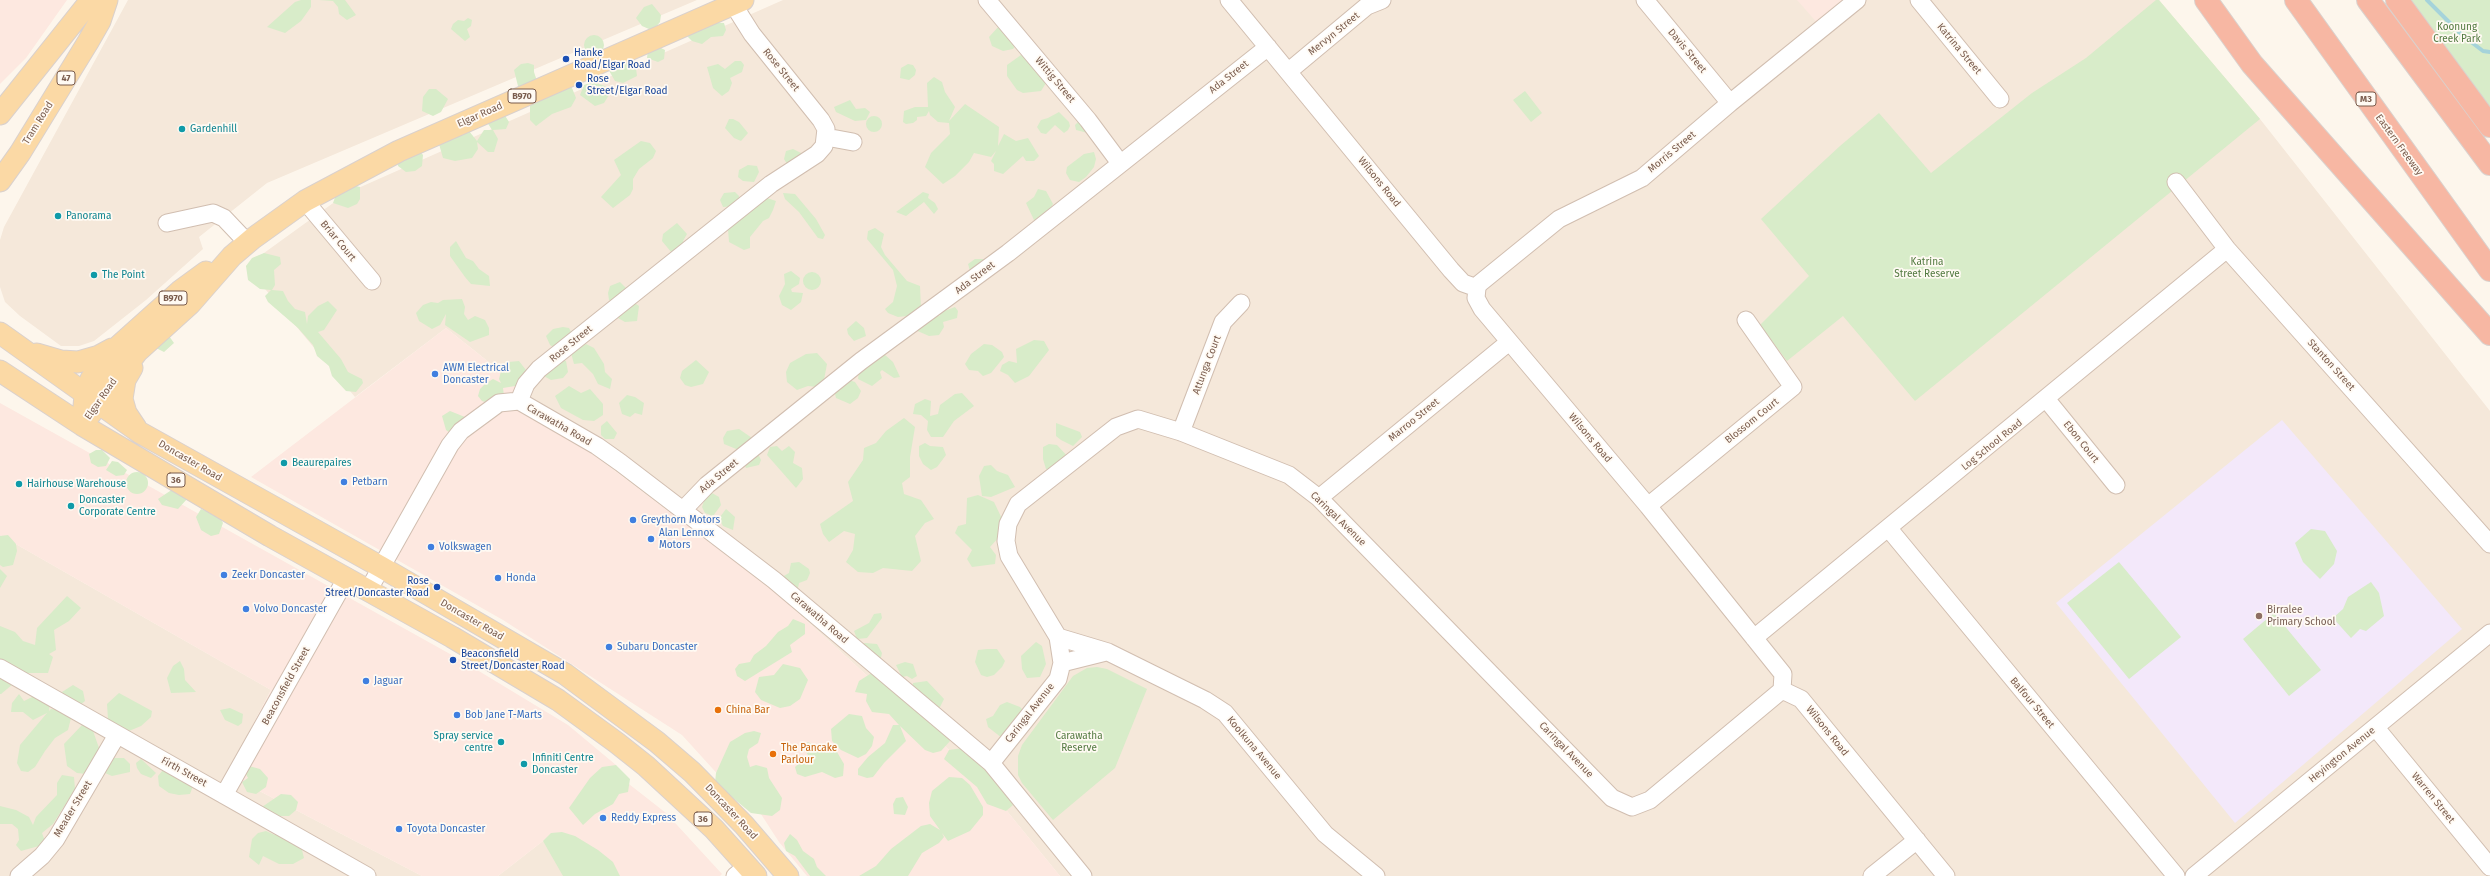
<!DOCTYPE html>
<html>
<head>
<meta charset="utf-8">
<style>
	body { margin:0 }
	canvas { display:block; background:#fdf6ec }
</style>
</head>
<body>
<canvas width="2490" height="876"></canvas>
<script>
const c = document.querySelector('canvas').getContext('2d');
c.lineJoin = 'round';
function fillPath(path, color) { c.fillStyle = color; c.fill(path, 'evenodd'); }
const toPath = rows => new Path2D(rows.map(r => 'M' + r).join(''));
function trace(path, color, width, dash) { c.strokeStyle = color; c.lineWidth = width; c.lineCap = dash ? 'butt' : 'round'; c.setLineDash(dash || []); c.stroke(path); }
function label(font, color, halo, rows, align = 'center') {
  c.font = font + ' "Fira Sans",sans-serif'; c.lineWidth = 3.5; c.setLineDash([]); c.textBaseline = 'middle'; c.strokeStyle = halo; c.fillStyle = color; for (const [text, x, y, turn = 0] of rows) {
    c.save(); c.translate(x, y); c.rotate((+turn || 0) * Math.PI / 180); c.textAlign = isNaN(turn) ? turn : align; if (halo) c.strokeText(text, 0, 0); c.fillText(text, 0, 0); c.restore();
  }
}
fillPath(toPath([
	[128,0,697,0,267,183,199,237,203,249,146,300,94,341,79,346,61,346,20,316,5,302,0,287,0,240,4,227],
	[783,0,2159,0,2260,119,2490,411,2490,876,1060,876,980,778,775,592,577,442,500,371,446,328,355,397,246,266,347,193],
	[0,535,271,690,227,774,422,876,0,876],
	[543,841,574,876,498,876]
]), '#f5e8da');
fillPath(toPath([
	[0,0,67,0,26,58,0,84],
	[1797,0,1849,0,1819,25],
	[446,328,500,371,577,442,775,592,980,778,1060,876,807,876,779,842,759,811,722,779,682,735,503,620,251,477],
	[0,403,459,659,568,725,616,765,611,770,666,813,722,874,720,876,574,876,543,841,498,876,422,876,227,774,271,690,0,535]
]), '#fde8e0');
fillPath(toPath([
	[2282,420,2462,629,2235,823,2056,603]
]), '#f3e8fa');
fillPath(toPath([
	[301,0,311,0,311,7,301,21,285,33,267,27,295,2],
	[319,0,345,0,356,15,347,20,339,14,338,7,333,1],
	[2156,0,2159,0,2260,119,1915,401,1843,316,1787,361,1760,325,1809,276,1761,219,1840,146,1879,113,1931,173,2032,93,2086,58],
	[2395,0,2490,0,2490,126],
	[652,4,661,15,660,22,655,28,649,29,642,26,636,18,644,7],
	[468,18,472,20,471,26,467,29,470,37,465,41,451,29,453,24,458,20,464,21],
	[701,22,724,23,726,30,723,36,711,37,702,44,692,41,688,37,691,29],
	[1000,25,1016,45,1013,49,1003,51,992,46,989,37],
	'584 45a10 10 0 1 1 20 0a10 10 0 1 1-20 0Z',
	[659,47,665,50,664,59,658,62,647,58,648,50],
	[1021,55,1030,56,1046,77,1046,83,1041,91,1023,93,1017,90,1007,76,1007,65],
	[626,56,635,61,637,76,623,83,615,81,607,67],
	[735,61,741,61,744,65,742,72,730,78,732,83,729,91,722,96,713,88,707,67,718,64,725,69],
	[528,63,534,65,534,72,537,81,524,87,518,86,514,70,521,64],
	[908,64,913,65,916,70,915,75,909,80,900,78,901,68],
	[934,77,942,82,945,92,955,107,949,121,965,104,999,127,998,146,1004,134,1016,141,1028,138,1039,156,1034,161,1026,161,1023,156,1003,174,994,171,994,164,991,161,996,151,991,157,974,153,969,162,955,176,943,184,925,167,931,153,950,134,949,123,938,122,930,115,929,111,926,116,917,117,917,120,913,123,906,124,903,122,904,111,915,107,928,107,927,83],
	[592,82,605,86,609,95,604,103,595,106,580,95,584,85],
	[570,83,576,98,571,107,552,114,536,126,530,120,530,106,540,98],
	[429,89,436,89,448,99,441,112,433,116,422,111,423,97],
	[1525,91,1542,113,1531,122,1513,100],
	[850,100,856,109,865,108,870,112,866,120,855,121,836,112,834,107],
	[1059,112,1069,122,1070,126,1068,130,1064,133,1055,125,1046,134,1041,133,1037,127,1041,120,1048,118],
	[504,114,509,122,506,129,493,130,498,139,494,152,488,152,477,142,478,149,472,158,455,161,443,158,439,144,469,131,477,141,484,130,492,130,487,122],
	'866 124a8 8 0 1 1 16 0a8 8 0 1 1-16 0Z',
	[729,119,733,119,739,122,748,133,741,141,734,138,725,128],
	[1081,119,1088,133,1076,130,1075,125],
	[641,141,650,143,656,151,653,158,639,169,633,179,633,189,630,195,613,208,601,197,621,175,614,160],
	[414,144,423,155,422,166,415,171,406,172,398,166,397,158],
	[793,149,801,153,801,158,787,164,784,159,786,151],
	[1094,152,1096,159,1094,167,1086,177,1079,182,1070,180,1066,173,1067,167,1084,154],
	[748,165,757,166,759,172,754,182,743,181,738,177,739,170],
	[344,183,360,187,360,199,357,204,348,208,333,203,338,189],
	[1038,189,1046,191,1053,204,1042,221,1034,220,1026,203,1034,197],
	[735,192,739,196,738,206,723,207,720,200,724,193],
	[923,192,929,194,928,198,935,203,938,209,934,214,924,202,906,216,896,212],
	[783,193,795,194,816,219,825,235,823,239,818,238,799,212,785,199],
	[767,198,776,201,773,210,769,218,763,221,750,237,750,248,744,250,729,242,728,229],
	[677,223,687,234,683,241,687,246,672,253,662,241,663,234],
	[875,228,884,234,881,247,885,255,907,281,920,286,921,308,916,315,898,317,888,313,885,309,893,302,897,286,893,270,867,239,868,231],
	[456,241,466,258,473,261,479,269,489,276,490,286,471,284,465,277,450,256,450,247],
	[264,253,280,257,281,264,274,270,275,285,272,290,283,291,288,301,295,309,305,312,307,324,308,316,318,306,328,301,337,310,324,330,318,332,341,359,348,372,362,379,363,383,356,392,346,391,332,376,329,366,317,356,313,345,298,328,268,302,265,296,271,290,260,289,248,280,246,266,252,258],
	[975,259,983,259,987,265,970,271,968,264],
	[791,271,800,278,799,284,791,289,792,292,803,293,801,302,791,310,782,305,779,296,785,284,784,274],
	'803 281a9 9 0 1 1 18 0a9 9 0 1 1-18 0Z',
	[620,282,627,289,616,305,609,300,608,293,610,286],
	[462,299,465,307,464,314,468,320,475,316,485,320,489,328,489,335,470,342,445,325,446,314,440,325,432,329,419,321,416,313,423,305,431,302,438,303,443,300],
	[633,302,639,306,637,321,625,322,618,318,618,312],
	[955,307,958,311,957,318,943,322,944,327,939,335,929,336,913,329,932,313,940,316,939,313],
	[856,321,864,328,866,336,854,341,848,334,847,329],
	[563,327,569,328,573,336,557,349,550,345,546,336,553,329],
	[169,336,174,343,164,352,156,348],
	[1034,340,1044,341,1049,350,1029,376,1015,383,1008,375,1000,371,1002,365,1009,361,1017,363,1016,349],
	[586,344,594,348,604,364,605,372,612,379,610,389,598,384,593,374,582,363,574,364,571,353],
	[984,344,992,345,1002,352,1004,357,991,373,983,376,978,371,969,370,965,364,971,354],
	[817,353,827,364,824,380,817,387,808,386,797,390,787,382,786,372,790,363,806,354],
	[552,355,566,361,568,372,563,378,551,380,542,375],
	[878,355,885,355,893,362,900,377,894,378,882,370,880,372,882,378,872,386,858,379,859,371],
	[696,360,709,372,703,384,691,387,685,385,680,378,682,371],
	[519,361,529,374,521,385,503,388,504,396,488,403,482,401,478,396,480,389,485,384,493,379,501,383,499,379,502,367,509,362],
	[849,380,855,382,861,391,858,398,850,404,836,398,834,390],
	[569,386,581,393,590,389,603,404,603,415,594,421,583,420,561,408,555,396],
	[962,393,974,406,954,421,943,437,931,437,927,430,928,421,921,415,913,414,915,404,925,399,931,401,930,416,938,414,940,405,955,394],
	[627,395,635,397,644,403,642,415,635,413,630,417,622,414,619,403],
	[450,411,465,417,461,431,456,437,446,430,442,416],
	[904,418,915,427,910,457,910,477,902,483,904,494,921,500,934,519,925,523,915,536,921,561,912,571,883,568,873,573,858,572,846,562,853,550,855,534,844,531,829,542,823,534,820,524,853,501,848,482,863,460,864,448,876,443,886,431],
	[607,421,617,433,614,439,605,439,601,435,601,426],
	[1056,423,1080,432,1082,437,1073,446,1061,440,1056,436],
	[739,429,752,438,741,451,724,444,723,438,727,431],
	[925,443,930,446,943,447,946,455,937,467,931,470,923,464,919,456,919,446],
	[1049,444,1057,445,1069,458,1054,472,1046,469,1043,459,1043,447],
	[777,446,782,451,789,446,795,452,793,463,802,468,803,479,796,488,767,455,770,447],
	[96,450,102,450,110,458,106,466,98,467,91,463,89,454],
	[757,452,761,460,759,465,746,468,744,463],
	[112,461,118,462,127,470,124,475,116,476,106,470],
	[991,465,997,471,1008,475,1015,487,991,497,982,496,979,476,984,466],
	'126 483a11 11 0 1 1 22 0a11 11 0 1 1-22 0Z',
	[176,487,187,493,187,499,178,509,162,505,158,499],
	[712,493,719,497,721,505,713,516,705,513,702,507,706,495],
	[978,495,994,502,1004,523,998,529,999,537,990,547,996,555,995,564,972,567,967,559,972,550,955,533,958,526,966,524,967,498],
	[201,509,220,517,223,523,219,534,211,536,201,530,196,517],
	[726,509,735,517,733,530,723,526,721,522,720,517],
	[2311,529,2325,531,2337,551,2334,564,2320,579,2303,562,2295,543],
	[8,535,16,544,17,551,13,565,3,567,0,565,0,536],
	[799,562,809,569,810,573,807,580,799,583,798,588,793,589,782,577,789,573,791,563],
	[2119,562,2181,637,2129,679,2067,603],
	[0,569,7,576,0,588],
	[2371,582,2379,593,2384,616,2366,631,2360,629,2351,638,2333,618,2343,609,2348,597],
	[67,596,81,608,69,621,54,630,56,650,49,654,53,657,48,673,15,673,0,666,0,626,15,632,23,641,35,645,37,628],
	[881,613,882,618,867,638,857,639,854,631,869,623,874,614],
	[2274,613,2321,670,2289,696,2243,639],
	[793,619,805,624,805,634,790,645,792,652,745,681,737,676,735,669,739,664,750,662,754,655,766,646,778,632,788,626],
	[1036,642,1042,646,1046,664,1040,677,1027,678,1022,669,1021,656],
	[865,643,877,644,882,653,880,662,858,645],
	[987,649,997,649,1005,661,1002,667,994,675,987,677,981,675,975,662,978,650],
	[180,661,184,669,185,680,196,692,171,693,167,678,173,666],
	[905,662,913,664,917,676,912,679,907,676,902,677,896,665],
	[783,664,800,668,808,680,800,699,790,706,780,708,761,700,755,692,759,677,774,675],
	[1097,667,1107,669,1147,689,1115,768,1053,820,1022,783,1018,775,1018,756,1022,745,1073,676,1087,668],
	[0,669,13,684,1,694,0,694],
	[881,671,943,728,950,741,941,751,933,753,925,750,900,726,906,741,884,763,873,777,867,778,858,775,858,769,868,757,885,743,893,725,899,725,889,714,872,712,866,701,867,694,855,692,859,681,870,674],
	[927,681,944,699,940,707,931,707,913,693,913,683],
	[73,685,83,691,85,701,74,710,61,705,62,692],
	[119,693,152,711,151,717,141,726,129,731,108,719,107,704],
	[19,694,24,701,34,696,50,702,49,711,51,709,61,710,71,718,68,730,55,738,45,751,35,767,28,772,21,771,17,763,20,745,47,713,33,720,23,712,11,712,12,703],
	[1007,702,1020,707,1025,712,1002,738,988,727,986,719,993,716,1000,705],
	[230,708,243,714,242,723,238,726,225,720,220,710],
	[849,714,862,716,866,728,874,737,872,746,866,754,858,758,841,750,832,741,831,729],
	[83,724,92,728,99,748,94,769,86,774,77,773,67,766,64,744],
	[754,731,761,733,758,743,749,749,747,757,750,767,756,765,767,768,769,778,782,798,780,810,772,816,751,813,715,783,716,773,730,742,745,733],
	[808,742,820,748,837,752,844,764,843,776,835,778,822,772,805,777,797,774,795,767,808,755,802,746],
	[977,746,1009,794,1013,805,1006,811,987,804,977,787,944,759,949,750],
	[112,758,124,758,130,764,130,772,112,776,105,773,106,765],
	[141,759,156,773,151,778,141,774,137,768,136,763],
	[616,765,630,779,628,792,619,794,613,804,595,814,583,825,569,808,590,778,602,767],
	[249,766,260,769,268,778,266,787,256,794,247,792,242,782,248,778,245,772],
	[163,770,179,771,194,783,190,794,179,795,169,793,159,786,158,776],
	[62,775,74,777,75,789,53,824,42,833,46,844,21,851,16,845,19,840,18,829,12,824,0,824,0,806,16,810,29,817,33,825,36,817,57,795,57,783],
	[949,777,962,778,970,785,983,807,983,815,970,831,948,841,942,833,944,837,939,843,922,853,908,876,859,876,876,866,891,849,921,826,930,824,940,830,930,816,929,803,932,791],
	[281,794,291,795,298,802,296,810,289,816,278,816,262,807],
	[903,797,908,807,905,815,894,814,893,804,896,798],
	[266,831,275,835,284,833,301,846,304,858,293,864,279,864,263,856,259,865,249,857,252,839,258,833],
	[562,832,575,836,598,850,613,862,620,876,563,876,543,841,551,833],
	[790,834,797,840,803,851,814,859,817,867,826,876,810,876,795,856,786,851,784,843]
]), '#d8ecc9');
trace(toPath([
	[2427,0,2462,35,2483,51,2490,52]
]), '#a5d3da', 4);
const minor = toPath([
	[987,0,1088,120,1120,163],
	[1229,0,1451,270,1463,283,1477,288,1476,298,1482,309,1648,506,1783,674,1782,690,1801,699,1946,876],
	[1645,0,1730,103],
	[1919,0,2000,99],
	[1289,71,1367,6,1382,0],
	[826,137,853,142],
	[2176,182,2227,249,2490,544],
	[305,201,372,281],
	[167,223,213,213,224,218,242,237,247,240,252,239],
	[1477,288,1479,284,1559,219,1642,178,1730,103,1857,0],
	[2047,400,2116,485],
	[519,401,597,446,621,463,774,580,991,763,1083,876],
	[1181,432,1223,322,1241,303],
	[1319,498,1509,342],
	[1648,506,1793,387,1746,320],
	[683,510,707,485,861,361,1008,253,1268,47],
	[1889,529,2176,876],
	[369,589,450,445,461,431,499,403,519,401,526,384,539,369,771,184,817,154,824,146,826,129,821,120,752,34,733,4],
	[1058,637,1108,652,1205,700,1225,713,1325,834,1376,876],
	[1754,638,2227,249],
	[1062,663,1106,652],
	[0,668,367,876],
	[2376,728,2490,867],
	[991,763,1058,679,1062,663,1058,637,1009,556,1006,541,1008,524,1018,504,1116,427,1138,419,1181,432,1289,475,1319,498,1612,798,1632,807,1650,800,1782,690],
	[224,795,347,577],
	[19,876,42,856,56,839,117,735],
	[735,876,747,866],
	[1872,876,1917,840],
	[2194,876,2490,633]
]);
const major = toPath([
	[0,114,91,0],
	[0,181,20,153,88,42,100,21,107,0],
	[0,333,139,432,381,567,565,674,657,742,692,772,744,825,788,876],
	[37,354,61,361,78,362,99,356,112,349],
	[132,368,125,380,122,399,126,413,136,428],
	[0,371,82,425,270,536,452,637,558,700,617,743,646,766,714,829,756,876],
	[84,407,85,394,91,379,113,351,180,291,206,272],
	[89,416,137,352,190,304,232,256,252,239,305,201,399,151,743,0]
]);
const highway = toPath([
	[2206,0,2252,64,2490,334],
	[2296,0,2490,270],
	[2368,0,2490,164],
	[2397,0,2490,126]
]);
trace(minor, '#d1beb0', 19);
trace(major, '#dad1cd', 23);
trace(highway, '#dad1cd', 24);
trace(minor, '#fff', 17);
trace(major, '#fbd9a5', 21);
trace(highway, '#f7b7a3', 22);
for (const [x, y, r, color] of [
	[566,59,4,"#1a4fb4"],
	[579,85,4,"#1a4fb4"],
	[182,129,4,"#0f9aa8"],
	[58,216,4,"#0f9aa8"],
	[94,275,4,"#0f9aa8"],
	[435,374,4,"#3f7fe0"],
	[284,463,4,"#0f9aa8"],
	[344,482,4,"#3f7fe0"],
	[19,484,4,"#0f9aa8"],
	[71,506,4,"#0f9aa8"],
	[633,520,4,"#3f7fe0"],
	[651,539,4,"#3f7fe0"],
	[431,547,4,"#3f7fe0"],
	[224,575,4,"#3f7fe0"],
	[498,578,4,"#3f7fe0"],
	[437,587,4,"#1a4fb4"],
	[246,609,4,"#3f7fe0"],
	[2259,616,4,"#8d6e63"],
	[609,647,4,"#3f7fe0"],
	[453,660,4,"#1a4fb4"],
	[366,681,4,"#3f7fe0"],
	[718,710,4,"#e8710a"],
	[457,715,4,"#3f7fe0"],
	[501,742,4,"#0f9aa8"],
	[773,754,4,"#e8710a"],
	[524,764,4,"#0f9aa8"],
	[603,818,4,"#3f7fe0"],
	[399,829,4,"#3f7fe0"]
]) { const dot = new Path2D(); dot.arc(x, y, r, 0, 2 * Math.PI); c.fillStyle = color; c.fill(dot); trace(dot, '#fffaf3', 1.5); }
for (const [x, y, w] of [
	[66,78,18],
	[522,96,28],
	[2366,99,20],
	[173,298,28],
	[176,480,18],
	[703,819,18]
]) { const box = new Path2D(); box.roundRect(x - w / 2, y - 7, w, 14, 3); c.fillStyle = '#fffaf3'; c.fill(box); trace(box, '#7a5c4d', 1); }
label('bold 9px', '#7a5c4d', null, [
	["47",66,78],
	["B970",522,96],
	["M3",2366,99],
	["B970",173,298],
	["36",176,480],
	["36",703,819]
]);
label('10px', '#537a41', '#fffaf3', [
	["Koonung",2457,27],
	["Creek Park",2457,39],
	["Katrina",1927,262],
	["Street Reserve",1927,274],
	["Carawatha",1079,736],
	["Reserve",1079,748]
]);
label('10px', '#7a5c4d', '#fffaf3', [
	["Mervyn Street",1334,34,-39],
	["Katrina Street",1959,49,50],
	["Davis Street",1687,51,50],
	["Rose Street",781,70,51],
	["Ada Street",1229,77,-38],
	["Wittig Street",1055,80,50],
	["Elgar Road",480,115,-24],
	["Tram Road",38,123,-58],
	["Eastern Freeway",2399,145,54],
	["Morris Street",1672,152,-40],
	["Wilsons Road",1379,182,51],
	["Briar Court",338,241,50],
	["Ada Street",975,278,-37],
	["Rose Street",571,344,-39],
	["Attunga Court",1207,365,-69],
	["Stanton Street",2331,365,48],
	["Elgar Road",101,399,-55],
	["Marroo Street",1414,420,-39],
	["Blossom Court",1752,421,-39],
	["Carawatha Road",559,425,30],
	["Wilsons Road",1590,438,50],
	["Ebon Court",2081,442,51],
	["Log School Road",1992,445,-39],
	["Doncaster Road",190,461,30],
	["Ada Street",719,476,-40],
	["Caringal Avenue",1338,519,44],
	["Carawatha Road",819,618,41],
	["Doncaster Road",472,620,30],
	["Beaconsfield Street",286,686,-61],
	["Balfour Street",2032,703,50],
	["Caringal Avenue",1030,713,-52],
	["Wilsons Road",1827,731,51],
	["Koolkuna Avenue",1254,748,50],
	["Caringal Avenue",1566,750,46],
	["Heyington Avenue",2342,755,-39],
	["Firth Street",184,772,29],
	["Warren Street",2433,798,51],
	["Meader Street",73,809,-59],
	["Doncaster Road",731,812,47]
]);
label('10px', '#164399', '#fffaf3', [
	["Hanke",574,53],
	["Road/Elgar Road",574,65],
	["Rose",587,79],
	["Street/Elgar Road",587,91],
	["Rose",429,581,"right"],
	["Street/Doncaster Road",429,593,"right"],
	["Beaconsfield",461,654],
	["Street/Doncaster Road",461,666]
], 'left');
label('10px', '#0d838f', '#fffaf3', [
	["Gardenhill",190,129],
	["Panorama",66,216],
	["The Point",102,275],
	["Beaurepaires",292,463],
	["Hairhouse Warehouse",27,484],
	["Doncaster",79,500],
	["Corporate Centre",79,512],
	["Spray service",493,736,"right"],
	["centre",493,748,"right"],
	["Infiniti Centre",532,758],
	["Doncaster",532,770]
], 'left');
label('10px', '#366cbe', '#fffaf3', [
	["AWM Electrical",443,368],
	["Doncaster",443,380],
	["Petbarn",352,482],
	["Greythorn Motors",641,520],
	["Alan Lennox",659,533],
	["Motors",659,545],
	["Volkswagen",439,547],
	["Zeekr Doncaster",232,575],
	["Honda",506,578],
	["Volvo Doncaster",254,609],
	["Subaru Doncaster",617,647],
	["Jaguar",374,681],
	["Bob Jane T-Marts",465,715],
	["Reddy Express",611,818],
	["Toyota Doncaster",407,829]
], 'left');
label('10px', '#785e54', '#fffaf3', [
	["Birralee",2267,610],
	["Primary School",2267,622]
], 'left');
label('10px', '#c56008', '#fffaf3', [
	["China Bar",726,710],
	["The Pancake",781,748],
	["Parlour",781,760]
], 'left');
</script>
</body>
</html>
